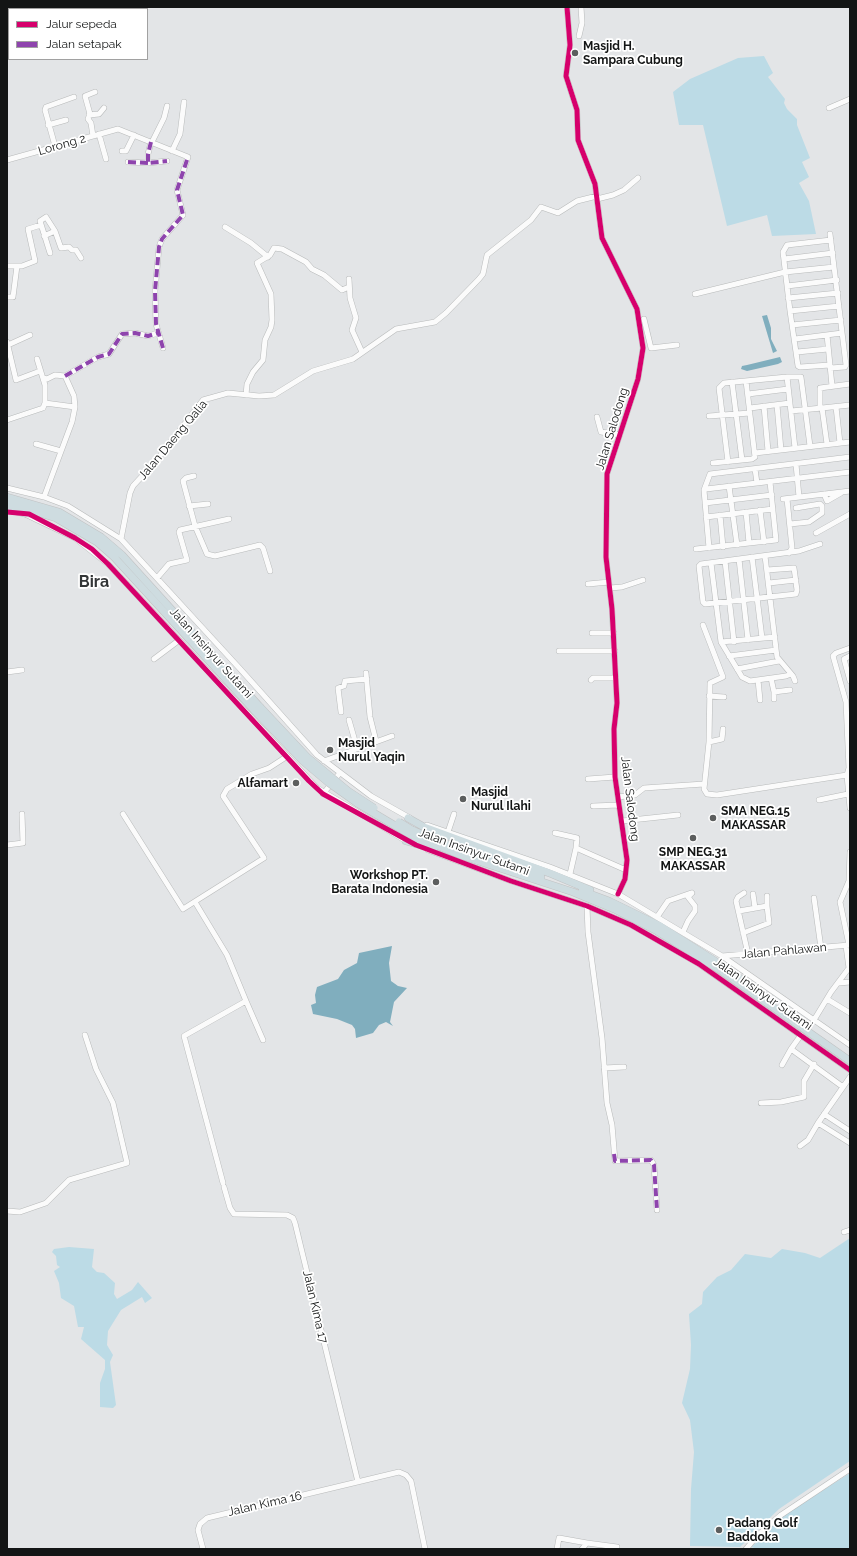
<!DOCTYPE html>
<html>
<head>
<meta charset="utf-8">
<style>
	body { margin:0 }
	#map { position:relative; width:857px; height:1556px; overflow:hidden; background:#e3e5e7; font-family:Raleway,sans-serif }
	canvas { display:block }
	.frame { position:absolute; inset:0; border:8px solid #131515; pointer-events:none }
	.legend { position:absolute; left:8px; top:8px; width:140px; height:52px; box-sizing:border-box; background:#fff; border:1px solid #a1a1a1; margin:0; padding:5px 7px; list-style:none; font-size:12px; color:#131515 }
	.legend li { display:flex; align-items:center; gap:8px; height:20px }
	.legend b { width:20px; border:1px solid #a1a1a1 }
</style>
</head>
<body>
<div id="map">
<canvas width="857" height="1556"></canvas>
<div class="frame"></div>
<ul class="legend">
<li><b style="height:5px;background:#d6006c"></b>Jalur sepeda</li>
<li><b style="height:5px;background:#8e44ad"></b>Jalan setapak</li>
</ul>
</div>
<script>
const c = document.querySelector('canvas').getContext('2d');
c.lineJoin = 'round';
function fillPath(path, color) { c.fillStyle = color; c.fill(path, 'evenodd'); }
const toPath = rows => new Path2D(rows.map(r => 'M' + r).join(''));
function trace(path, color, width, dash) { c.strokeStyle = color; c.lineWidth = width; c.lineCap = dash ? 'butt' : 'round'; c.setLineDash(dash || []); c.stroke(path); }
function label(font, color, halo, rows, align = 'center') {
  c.font = font + ' Raleway,sans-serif'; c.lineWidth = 3.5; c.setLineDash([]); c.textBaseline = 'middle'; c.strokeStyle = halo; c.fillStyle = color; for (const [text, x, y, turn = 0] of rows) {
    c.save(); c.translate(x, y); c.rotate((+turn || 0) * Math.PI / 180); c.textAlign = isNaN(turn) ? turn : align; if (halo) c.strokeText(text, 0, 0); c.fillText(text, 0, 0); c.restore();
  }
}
fillPath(toPath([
	[764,56,773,73,768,77,785,99,784,103,787,109,797,119,797,125,810,158,802,162,809,177,799,183,809,201,816,234,772,236,767,215,727,226,703,125,679,125,673,92,690,79,738,58],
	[850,1238,850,1461,779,1509,740,1547,690,1546,691,1489,694,1452,690,1420,682,1403,690,1369,691,1345,689,1314,702,1304,703,1292,717,1277,731,1270,745,1254,771,1258,782,1249,805,1253,820,1258],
	[69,1247,94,1249,92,1267,97,1272,104,1273,115,1283,114,1294,117,1299,132,1290,138,1282,152,1298,145,1303,142,1297,121,1310,108,1331,107,1345,113,1355,110,1362,116,1405,113,1408,100,1407,100,1383,105,1369,105,1360,81,1339,84,1327,78,1327,74,1306,61,1298,59,1283,54,1271,60,1267,57,1265,56,1256,52,1252,54,1249],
	[850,1473,850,1549,758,1549,751,1547,771,1530,769,1526,773,1522]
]), '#bcdbe6');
fillPath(toPath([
	[767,315,771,328,771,339,777,351,773,353,762,316],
	[780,357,782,362,778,364,747,371,741,369,742,366,747,365],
	[392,946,389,963,391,981,398,986,407,988,394,1002,390,1022,393,1026,386,1022,379,1025,373,1033,356,1038,355,1029,352,1025,337,1019,313,1014,311,1005,316,1003,315,995,317,987,338,979,344,970,357,963,359,953]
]), '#80aebe');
const minor = toPath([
	[567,7,570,45,566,76,577,110,578,140,595,184,602,238,637,309,643,348,638,379,607,474,606,557,612,609,617,703,614,729,615,777,627,860,625,879,618,894],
	[579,36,582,23,581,7],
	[829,108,850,99],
	[89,115,99,114,104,108],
	[48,125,66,120],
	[99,134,106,159],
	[93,136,91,123,88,119,90,114,85,96,95,92],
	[151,142,148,154,148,163,167,161],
	[152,142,164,118,167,106],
	[55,146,45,110,46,107,74,97],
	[122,151,126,151,134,135],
	[172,151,180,134,184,102],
	[7,160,118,129,188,157,177,190,183,215,162,239,159,247,155,291,156,324,163,348],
	[128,162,148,163],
	[597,199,613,195,624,190,638,178],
	[225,227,251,243,268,257],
	[55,231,61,248,69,247,72,250,76,250,81,258],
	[830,234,846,365,845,367,830,368],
	[44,236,55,231,46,217,40,221,50,253],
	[831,240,787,245,783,252,790,311,798,366,800,367,830,365,832,386],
	[784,259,833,253],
	[7,266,22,266,35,261,28,229,41,225],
	[349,279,350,298,356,318,352,330,362,352],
	[787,286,837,280],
	[695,294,785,272,834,267],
	[7,297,13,297,17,266],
	[788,298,838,293],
	[790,311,839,306],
	[644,319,651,348,677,345],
	[792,325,841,320],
	[827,335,830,365],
	[795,339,842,333],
	[7,342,16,380,40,371],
	[8,345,30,335],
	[797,352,828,349],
	[37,359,45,385,45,403],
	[65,376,98,357,109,354,122,334,135,333,148,336,158,333],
	[787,377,795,448],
	[43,378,47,379,55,375,65,376,74,396,75,407,72,422,44,497],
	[732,382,742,460],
	[748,394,788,389],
	[246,395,247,384,253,372,263,360,265,340,271,327,272,320,271,294,257,263,270,255,274,248,282,249,306,262,312,269,324,275,342,290,349,287],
	[777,405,781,450],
	[764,406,768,451],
	[836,407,840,443],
	[750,408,790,403],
	[820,408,820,388,850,384],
	[791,411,822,408],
	[709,416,750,413],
	[597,417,601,432,620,435],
	[7,420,43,408,45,403,75,407],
	[36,444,61,451],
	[827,444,822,408,850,405],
	[755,453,850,442],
	[728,462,719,388,724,383,787,377,801,377,810,446],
	[713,463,752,459,755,457,746,381],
	[796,464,799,497],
	[755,469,757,483],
	[194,476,186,478,183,481,195,526,207,554,215,556,260,545,263,548,270,571],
	[729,486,737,545],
	[7,488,44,497,68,506,121,539,242,671,317,755,371,796,410,818],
	[706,489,850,472],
	[824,494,827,501,841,493],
	[783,499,850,491],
	[787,499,792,548,789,553],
	[705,503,772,495],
	[189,506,208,504],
	[760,510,764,542],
	[746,512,749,543],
	[25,514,75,538,108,564,317,788,408,842],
	[720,515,723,547],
	[706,517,773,509],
	[790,524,809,522,822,513,822,506,820,504,796,508],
	[816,533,850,514],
	[121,539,130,493,133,486,156,461,203,400,228,393,259,396,274,395,313,371,353,359,396,329,435,322,446,313,479,279,483,274,487,255,531,220,541,207,558,213,577,201,597,196],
	[709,548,704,490,710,474,850,457],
	[696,549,776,540,770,482],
	[765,556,777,657,793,676,795,681],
	[752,557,762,638],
	[739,559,748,640],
	[725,561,734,642],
	[711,563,721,642,742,677,750,681,786,676,791,674],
	[767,570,794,568,797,590,796,594,705,604,703,602,699,566,701,564,799,551,820,544],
	[157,578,169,564,187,560,179,532,180,530,229,519],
	[769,583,796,580],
	[588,584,609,582],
	[610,588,622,587,643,580],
	[703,625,723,677,710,683,709,742,704,789,707,794,717,795,847,775],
	[592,633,614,633],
	[721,642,775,637],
	[850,648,836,653,833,656,846,702,849,768,847,775,850,808],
	[559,651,615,651],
	[729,656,776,650],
	[850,656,844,659,850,681],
	[154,659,178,641],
	[737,669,779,661],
	[7,672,22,670],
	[366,673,370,717,376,741],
	[771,678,774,692,790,690],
	[591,680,593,678,616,678],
	[758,680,760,700],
	[774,692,774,699],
	[709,696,724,697],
	[341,712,338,688,344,686,345,681,367,679],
	[349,720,357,748],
	[709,742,722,739,723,729],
	[324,761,392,736],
	[588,779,615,777],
	[323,794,339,774],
	[618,797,635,795,644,788,704,784],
	[819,800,848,794],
	[593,806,619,805],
	[123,814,183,909,264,858,223,796,227,789,252,774,269,768,286,757],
	[622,821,678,815],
	[427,825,550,867,618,894,722,956,850,1045],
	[448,832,454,814],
	[555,833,577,838,576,848,626,870],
	[7,845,23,843,22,814],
	[428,850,511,881,587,906,631,925,699,964,850,1070],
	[570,874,576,848],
	[744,893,738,897,736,901,748,954],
	[753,894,755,908],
	[814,898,821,948],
	[195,902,227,955,246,1001,184,1036,223,1183],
	[587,906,588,932,602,1038,607,1103,612,1125,615,1161,651,1160,654,1165,657,1210],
	[739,911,767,906,767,896],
	[657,917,668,901,691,893],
	[683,932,688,921,695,911,695,906,688,897,692,893],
	[743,933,769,923,767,906],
	[722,956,849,945,840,902,849,881,850,852],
	[839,983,850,982],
	[827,999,850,1013],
	[246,1001,263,1040],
	[814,1020,831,992,849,968,846,946],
	[801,1035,791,1049,843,1087],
	[782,1065,791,1049],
	[604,1068,624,1067],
	[761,1103,781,1102,804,1097,804,1081,814,1064],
	[824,1114,850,1131],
	[818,1123,850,1077],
	[800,1146,808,1140,818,1123,850,1143],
	[224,1187,230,1208,234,1214,287,1215,293,1218,295,1223,358,1482],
	[7,1211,20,1212,46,1203,69,1180,127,1163,113,1103,96,1069,85,1035],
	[844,1232,850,1230],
	[203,1549,198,1530,200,1524,207,1518,399,1472,406,1475,411,1481,425,1549],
	[557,1549,559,1538,587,1543],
	[582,1549,587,1543,617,1547],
	[746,1549,757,1536,781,1515,850,1469]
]);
const highway = toPath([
	[7,497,59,512,101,537,122,555,260,707],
	[7,503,56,518,97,542,114,557,255,711],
	[7,509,29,514],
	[408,818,424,827,552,874,590,890],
	[412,830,435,840,541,877],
	[409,834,463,856,573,892,614,909,657,931,720,970,850,1061],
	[406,841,434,849],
	[582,891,609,901,660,926,715,961],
	[735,975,758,991]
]);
trace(minor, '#b8baba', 6);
trace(highway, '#c1c2c3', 8);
trace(minor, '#fbfbfb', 5);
trace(highway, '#cedce0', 7);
const highwayBridge = toPath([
	[260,707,307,757,348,791,374,808],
	[255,711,303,761,329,783,357,803,409,834],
	[399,822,412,830]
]);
trace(highwayBridge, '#c1c2c3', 8, []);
trace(highwayBridge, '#cedce0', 7);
trace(toPath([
	[151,142,148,154,148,163,167,161],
	[128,162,148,163],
	[163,348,156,324,155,291,159,247,162,239,183,215,177,190,188,157],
	[65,376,98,357,109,354,122,334,135,333,148,336,158,333],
	[614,1154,615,1161,651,1160,654,1165,657,1210]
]), '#8e44ad', 4, [8, 4]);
trace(toPath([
	[567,7,570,45,566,76,577,110,578,140,595,184,602,238,637,309,643,348,638,379,607,474,606,557,612,609,617,703,614,729,615,777,627,860,625,879,618,894],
	[7,512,29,514,75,538,92,549,108,564,309,781,323,794,416,845,511,881,587,906,631,925,699,964,850,1070]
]), '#d6006c', 5);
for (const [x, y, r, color] of [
	[575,53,4,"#5c5e5e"],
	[330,750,4,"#5c5e5e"],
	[296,783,4,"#5c5e5e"],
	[463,799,4,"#5c5e5e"],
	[713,818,4,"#5c5e5e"],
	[693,838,4,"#5c5e5e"],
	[436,882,4,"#5c5e5e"],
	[719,1530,4,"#5c5e5e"]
]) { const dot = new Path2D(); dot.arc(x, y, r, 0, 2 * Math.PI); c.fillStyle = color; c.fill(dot); trace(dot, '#fff', 1.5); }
label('bold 12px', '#131515', '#fff', [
	["Masjid H.",583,46],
	["Sampara Cubung",583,60],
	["Masjid",338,743],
	["Nurul Yaqin",338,757],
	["Alfamart",288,783,"right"],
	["Masjid",471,792],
	["Nurul Ilahi",471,806],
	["SMA NEG.15",721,811],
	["MAKASSAR",721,825],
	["SMP NEG.31",693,852,"center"],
	["MAKASSAR",693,866,"center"],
	["Workshop PT.",428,875,"right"],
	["Barata Indonesia",428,889,"right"],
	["Padang Golf",727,1523],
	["Baddoka",727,1537]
], 'left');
label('12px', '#131515', '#fff', [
	["Lorong 2",62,145,-16],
	["Jalan Salodong",612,429,-73],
	["Jalan Daeng Qalia",173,440,-50],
	["Jalan Insinyur Sutami",211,653,48],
	["Jalan Salodong",630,799,83],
	["Jalan Insinyur Sutami",474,852,20],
	["Jalan Pahlawan",784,951,-5],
	["Jalan Insinyur Sutami",763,994,35],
	["Jalan Kima 17",315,1307,77],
	["Jalan Kima 16",265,1504,-13]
]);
label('bold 16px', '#333637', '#fff', [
	["Bira",94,582]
]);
</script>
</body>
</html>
